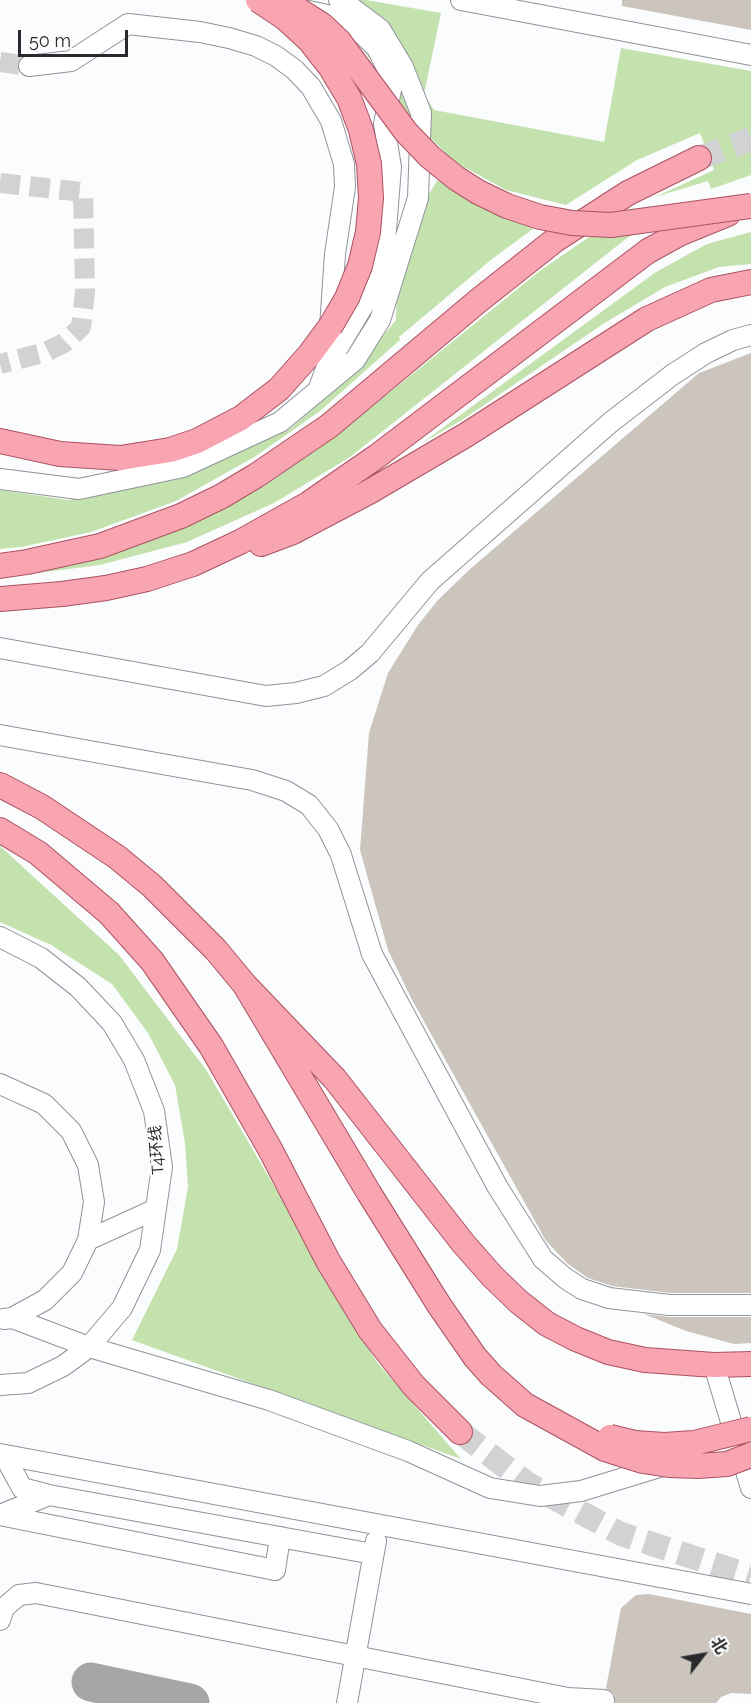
<!DOCTYPE html>
<html>
<head>
<meta charset="utf-8">
<style>
	body { margin:0 }
	#map { position:relative; width:751px; height:1703px; overflow:hidden; background:#fbfcfd; font-family:Raleway,"Noto Sans SC",sans-serif }
	canvas { display:block }
	.north { position:absolute; left:673px; top:1625px; width:60px; height:60px; -webkit-text-stroke:4px #fbfcfd; paint-order:stroke; rotate:59deg; font-size:16px; font-weight:700; line-height:24px; text-align:center; color:#282a2d }
	.north::after { content:''; display:block; margin:auto; width:21px; height:27px; background:#282a2d; clip-path:polygon(50% 0,100% 100%,50% 72%,0 100%) }
	.scale { position:absolute; left:18px; top:30px; width:110px; height:27px; box-sizing:border-box; border:3px solid #282a2d; border-top:0; padding-left:8px; font-size:18px; line-height:21px; white-space:nowrap; color:#282a2d; -webkit-text-stroke:4px #fbfcfd; paint-order:stroke }
</style>
</head>
<body>
<div id="map">
<canvas width="751" height="1703"></canvas>
<div class="north">北</div>
<div class="scale">50 m</div>
</div>
<script>
const c = document.querySelector('canvas').getContext('2d');
c.lineJoin = 'round';
function fillPath(path, color) { c.fillStyle = color; c.fill(path, 'evenodd'); }
const toPath = rows => new Path2D(rows.map(r => 'M' + r).join(''));
function trace(path, color, width, dash) { c.strokeStyle = color; c.lineWidth = width; c.lineCap = dash ? 'butt' : 'round'; c.setLineDash(dash || []); c.stroke(path); }
function label(font, color, halo, rows, align = 'center') {
  c.font = font + ' Raleway,"Noto Sans SC",sans-serif'; c.lineWidth = 4.5; c.setLineDash([]); c.textBaseline = 'middle'; c.strokeStyle = halo; c.fillStyle = color; for (const [text, x, y, turn = 0] of rows) {
    c.save(); c.translate(x, y); c.rotate((+turn || 0) * Math.PI / 180); c.textAlign = isNaN(turn) ? turn : align; if (halo) c.strokeText(text, 0, 0); c.fillText(text, 0, 0); c.restore();
  }
}
fillPath(toPath([
	[356,0,366,0,441,13,424,94,434,110,604,142,621,48,751,71,751,175,711,189,708,181,655,197,714,170,700,133,637,160,566,205,506,190,455,162,414,122,346,25],
	[438,179,541,223,492,259,399,337,400,340,320,411,256,456,176,501,91,532,21,547,0,549,0,490,68,500,184,474,291,428,350,376,396,320,397,287,425,201],
	[645,227,627,238,350,457,274,503,187,542,100,565,6,577,182,528,264,486,336,436,541,270,598,231],
	[751,232,751,264,719,267,665,287,603,324,462,420,422,443,656,272,707,244],
	[0,846,119,955,207,1071,376,1361,461,1459,132,1340,177,1249,188,1187,185,1143,175,1085,148,1033,112,984,51,945,0,922]
]), '#c4e2ad');
trace(toPath([
	[91,1682,190,1703]
]), '#a4a6a8', 39);
fillPath(toPath([
	[622,0,751,0,751,30,622,6],
	[751,353,751,1293,670,1293,612,1286,588,1278,568,1264,546,1241,411,998,388,950,360,850,369,733,388,673,418,625,438,600,469,570,699,373],
	[644,1314,669,1317,751,1317,751,1343,734,1344,686,1331],
	[649,1594,751,1614,751,1694,731,1693,721,1697,716,1703,615,1703,614,1694,606,1688,621,1608,636,1595]
]), '#cbc5bd');
trace(toPath([
	[0,62,29,66],
	[0,183,83,192,85,292,81,327,64,343,46,352,0,364]
]), '#d1d2d3', 20, [20, 10]);
trace(toPath([
	[699,158,751,139],
	[460,1432,528,1484,621,1534,751,1576]
]), '#d1d2d3', 24, [24, 12]);
const minor = toPath([
	[461,0,751,55],
	[304,10,346,19,377,48,393,80,384,124,391,167,385,243,375,286,327,366,319,388],
	[29,66,71,61,128,24,200,32,229,38,256,46,276,56,295,70,311,87,331,121,344,164,345,187,335,254,330,327],
	[0,479,79,489,183,467,280,422,355,360,380,320,418,198,421,113,403,67,380,29,348,5,339,0],
	[0,648,266,696,296,693,324,686,350,670,370,653,430,581,611,422,672,375,706,353,733,340,751,335],
	[0,735,252,780,286,791,309,805,328,829,341,855,372,954,497,1186,543,1259,565,1278,582,1289,609,1298,669,1305,751,1305],
	[0,937,41,958,78,987,112,1023,134,1060,154,1111,162,1167,150,1250,122,1308,89,1347,63,1366,28,1383,0,1385],
	[0,1084,44,1104,71,1131,88,1165,94,1202,88,1240,72,1273,45,1300,12,1318,4,1319],
	[88,1240,156,1209],
	[12,1318,89,1347,269,1400,408,1451,490,1488,540,1496,581,1491,738,1443],
	[714,1365,751,1488],
	[0,1454,751,1594],
	[4,1455,22,1488,49,1495],
	[0,1515,49,1495,373,1554],
	[0,1515,275,1570,280,1537],
	[0,1620,4,1608,19,1595,36,1593,568,1698,567,1703],
	[568,1698,604,1700],
	[347,1703,376,1541]
]);
const major = toPath([
	[0,441,60,454,120,458,170,450,197,441,241,418,279,389,310,354,330,327],
	[261,544,293,532,369,492,466,435,647,319,711,290,751,282],
	[0,566,27,562,100,546,181,516,222,496,257,475,329,426,478,301,555,240,628,193,699,158],
	[0,599,62,594,106,588,147,579,193,564,240,542,308,504,376,457,648,251,679,234,728,214],
	[0,785,42,807,117,857,152,886,216,950,245,985,369,1193],
	[0,830,38,853,109,913,152,961,211,1046,270,1149,328,1261,370,1330,414,1386,460,1432],
	[245,985,335,1079,463,1243,492,1276,519,1302,547,1324,576,1339,608,1352,645,1360,714,1365,751,1364]
]);
trace(minor, '#8f939b', 22);
trace(major, '#ac5261', 26);
trace(minor, '#fff', 20);
trace(major, '#f8a4b1', 24);
const majorBridge = toPath([
	[258,0,285,18,310,41,331,68,349,98,361,130,369,164,371,198,368,232,360,266,347,298,330,327],
	[283,0,322,25,339,41,406,132,430,157,456,178,478,192,507,206,540,217,572,223,611,225,751,206],
	[369,1193,439,1305,475,1357,491,1375,525,1405,605,1449,643,1461,669,1465,698,1466,727,1464,751,1455],
	[610,1437,635,1443,664,1445,694,1443,751,1429]
]);
trace(majorBridge, '#ac5261', 26, []);
trace(majorBridge, '#f8a4b1', 24);
label('16px', '#282a2d', '#fbfcfd', [
	["T4环线",157,1150,-94]
]);
</script>
</body>
</html>
